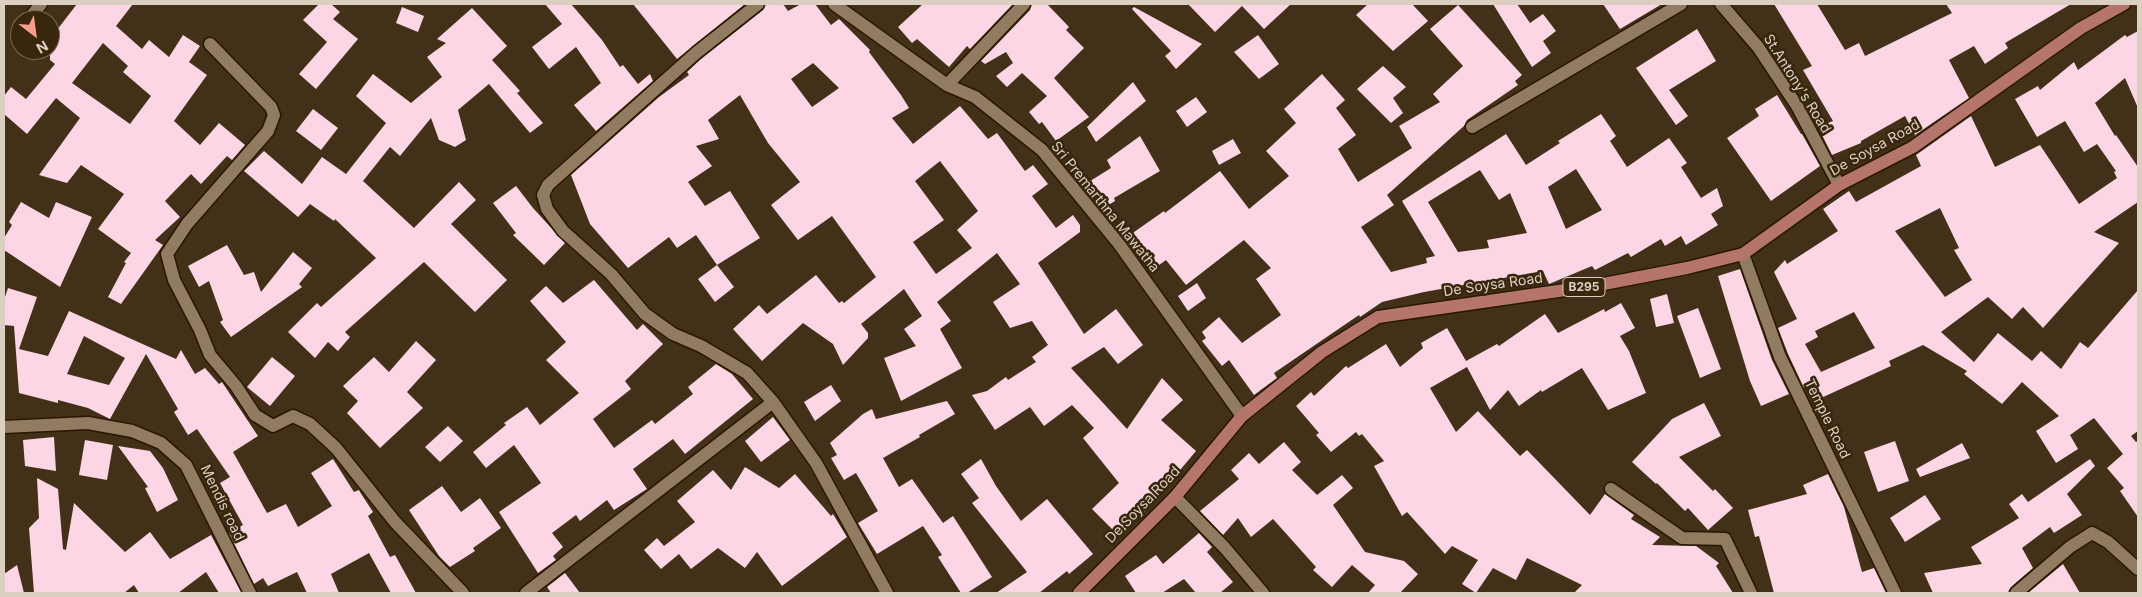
<!DOCTYPE html>
<style>
body{margin:0}
#map{position:relative;width:2142px;height:597px;overflow:hidden;background:#433018;font-family:Inter,sans-serif}
canvas{display:block}
.frame{position:absolute;inset:0;border:5px solid #dbcfc1;pointer-events:none}
.north{position:absolute;left:10px;top:10px;width:50px;height:50px;box-sizing:border-box;background:#38260d;border:1px solid #796a55;border-radius:50%;rotate:150deg;font-size:14px;font-weight:700;line-height:20px;text-align:center;color:#dbcfc1}
.north::after{content:'';display:block;margin:auto;width:18px;height:22px;background:#f59d8d;clip-path:polygon(50% 0,100% 100%,50% 72%,0 100%)}
</style>
<div id="map">
<canvas width="2142" height="597"></canvas>
<div class="frame"></div>
<div class="north">N</div>
</div>
<script>
const c = document.querySelector('canvas').getContext('2d');
c.lineJoin = 'round';
function fill(path, color) { c.fillStyle = color; c.fill(path, 'evenodd'); }
function trace(path, color, width, dash) { c.strokeStyle = color; c.lineWidth = width; c.lineCap = dash ? 'butt' : 'round'; c.setLineDash(dash || []); c.stroke(path); }
function drawText(font, color, halo, rows, align = 'center') {
  c.font = font + ' Inter,sans-serif'; c.lineWidth = 5; c.setLineDash([]); c.textBaseline = 'middle'; c.strokeStyle = halo; c.fillStyle = color; for (const [text, x, y, turn = 0] of rows) {
    c.save(); c.translate(x, y); c.rotate((+turn || 0) * Math.PI / 180); c.textAlign = isNaN(turn) ? turn : align; if (halo) c.strokeText(text, 0, 0); c.fillText(text, 0, 0); c.restore();
  }
}
const building = new Path2D(`
 M77,4H133L116,26L142,49L149,40L169,57L183,35L200,46L189,62L207,75L174,121L200,145L219,123L245,145L232,160L227,156L201,184L191,174L165,201L180,217L155,240L163,245L121,304L108,297L126,263L124,262L131,253L98,229L124,194L81,165L67,183L39,175L80,118L56,98L27,134L4,114V96L11,87L26,99L55,64L50,60V39ZM103,43L128,66L123,72L151,96L130,124L72,83Z
 M319,4H331L340,12L333,19L358,39L316,89L299,74L327,42L303,20Z
 M545,4H571L602,40L620,67L623,65L638,84L650,74L653,81L596,131L574,105L601,83L576,47L549,69L532,47L562,24Z
 M633,4H745L677,59Z
 M766,4H783L788,11L801,4H815L831,25L839,19L870,50L869,52L901,95L909,108L892,118L913,144L960,106L988,139L997,133L1025,171L1033,165L1048,184L1032,196L1056,228L1073,215L1080,225V232L1038,263L1084,334L1116,309L1143,345L1118,364L1104,347L1071,368L1127,429L1162,378L1183,400L1161,420L1196,451L1150,506L1119,536L1092,509L1119,483L1083,438L1094,428L1072,405L1044,426L1030,407L995,430L972,395L987,391L1006,377L1008,380L1036,362L1032,357L1048,345L1032,321L1010,328L993,302L1020,284L997,253L937,302L951,321L940,329L962,368L901,401L884,358L916,346L904,329L922,316L904,289L861,324L868,333V338L843,365L833,344L803,323L762,361L733,329L759,305L767,314L816,275L839,303L842,301L844,303L876,277L832,216L798,240L771,205L800,182L768,143L740,95L708,120L719,139L696,146L712,166L688,182L705,206L730,191L760,238L717,265L734,287L715,302L698,279L717,265L696,235L677,248L669,237L628,268L590,224L571,175L659,97L689,75L687,72L701,59L763,10ZM813,63L839,88L812,107L791,79ZM940,161L978,211L957,230L972,248L936,274L913,242L944,220L915,181Z
 M923,4H1013L970,49L967,46L949,67L917,39L912,43L898,27Z
 M1032,4H1047L1069,27L1066,30L1084,48L1054,78L1089,117L1056,141L1042,122L1039,124L1029,112L1047,96L1022,73L1007,87L996,76L1013,63L1006,52L985,64L981,61L1030,10Z
 M1188,4H1291L1264,29L1242,6L1215,32Z
 M1368,4H1412L1428,21L1393,51L1356,15Z
 M1493,4H1517L1530,23L1543,14L1556,31L1543,41L1551,53L1532,67Z
 M1603,4H1662L1620,29Z
 M1774,4H1817L1845,50L1859,43L1865,56L1952,13L1946,4H2071L2005,43L2008,48L1985,64L1974,46L1949,60L1969,98L1915,135L1905,116L1861,141V143L1832,155L1818,127L1833,121L1803,70L1812,66Z
 M1458,5L1522,75L1515,81L1518,85L1467,120L1464,126L1387,195L1394,205L1361,227L1391,272L1427,263L1426,258L1435,256L1402,201L1506,134L1526,165L1560,143L1558,141L1601,114L1616,136L1610,141L1627,167L1669,138L1687,163L1681,167L1701,198L1717,188L1723,206L1711,214L1718,225L1686,245L1681,236L1665,246L1661,239L1631,257L1628,253L1595,270L1592,266L1549,284L1543,271L1424,292L1382,302L1360,317L1359,315L1274,373L1277,378L1254,395L1229,360L1222,366L1202,341L1206,338L1202,332L1219,317L1242,343L1281,315L1256,279L1271,268L1244,240L1186,285L1166,260L1151,271L1127,237L1164,211L1165,213L1220,171L1249,209L1289,176L1266,151L1296,123L1284,109L1322,74L1345,100L1336,108L1356,135L1338,149L1358,182L1412,148L1399,126L1440,102L1433,94L1463,66L1430,29ZM1576,169L1602,210L1566,229L1548,187ZM1480,170L1499,200L1510,193L1527,233L1487,240L1489,248L1458,252L1428,202Z
 M402,7L424,16L418,32L396,23Z
 M1134,7L1202,44L1176,69L1165,56L1171,51L1132,9Z
 M472,8L507,46L492,60L520,91L517,93L543,123L530,133L489,84L458,110L466,140L455,147L439,140L431,118L400,156L390,147L363,181L414,228L459,182L476,200L451,224L507,280L475,312L424,262L345,332L350,337L338,351L328,342L315,358L288,332L317,303L321,307L376,258L335,219L334,221L310,204L298,217L244,171L264,151L302,184L322,157L346,174L386,123L356,96L373,74L411,103L442,77L427,57L446,43L437,39Z
 M1697,29L1716,61L1669,90L1688,116L1676,125L1636,68Z
 M2138,31V108L2125,78L2095,103L2115,136L2116,135L2138,167V202L2094,232L2119,243L2043,328L2023,307L2012,319L1988,297L1941,332L1974,362L1998,333L2032,361L2041,351L2061,369L2080,342L2088,348L2138,290V431L2131,436L2136,442L2138,441V517L2120,491L2124,488L2107,468L2123,454L2094,418L2070,435L2078,449L2056,463L2036,431L2059,416L2022,382L2002,404L1964,374L1967,371L1923,345L1889,361L1891,366L1821,398L1814,384L1804,388L1788,354L1778,328L1797,319L1774,272L1785,260L1787,264L1838,231L1823,209L1849,191L1856,202L1921,166L1916,155L1971,116L1995,167L2040,145L2079,204L2117,178L2114,172L2116,171L2097,144L2084,152L2065,121L2037,137L2015,99L2038,86L2040,90L2074,62L2078,70L2125,35L2127,37ZM1940,208L1959,248L1954,250L1972,280L1945,297L1895,231ZM1854,312L1875,348L1821,372L1805,344L1818,337L1815,331Z
 M1258,35L1279,64L1259,79L1234,52Z
 M1383,66L1406,87L1393,98L1403,113L1391,123L1357,89Z
 M1133,82L1146,101L1096,142L1087,127Z
 M1777,95L1801,134H1802L1820,166L1771,201L1727,138L1759,116L1755,109Z
 M1196,97L1207,112L1187,127L1176,111Z
 M313,109L338,128L321,150L296,131Z
 M1140,136L1160,171L1114,198L1115,201L1102,209L1087,183L1111,168L1107,160Z
 M1233,139L1241,153L1219,165L1212,151Z
 M516,186L533,208L565,243L544,265L513,235L516,233L493,203Z
 M21,202L49,218L56,202L92,217L60,287L4,250V238L12,225L9,222Z
 M227,245L244,275L254,272L261,292L293,252L312,268L299,284L302,287L231,337L220,322L223,320L209,281L199,287L188,266Z
 M1740,269L1772,360L1789,394L1761,406L1750,381L1718,276Z
 M594,280L637,330L643,324L663,344L625,381L631,389L593,419L614,448L652,420L655,424L693,394L688,387L716,364L732,374L753,399L685,454L673,439L633,469L647,489L614,510L607,500L580,521L576,515L552,533L563,547L553,556L556,560L538,573L499,512L541,483L514,445L486,468L473,452L506,425L504,423L527,407L540,425L579,393L546,360L566,342L530,301L546,286L563,303Z
 M1197,283L1206,298L1188,311L1178,296Z
 M8,288L37,297L19,349L48,356L69,311L176,359L181,350L195,374L205,368L219,384L222,382L258,436L233,452L267,513L286,504L298,527L332,506L311,473L333,459L354,492L359,490L360,492L373,512L368,516L390,557L395,555L416,593H391L369,553L331,574L339,593H307L297,572L268,586L263,578L254,584L229,533L243,525L220,483L230,477L197,429L188,435L174,412L178,409L146,354L110,419L88,408L58,400V403L19,393L14,326L4,325V300ZM84,336L125,358L109,385L67,374Z
 M1667,294L1674,323L1656,327L1650,299Z
 M1621,303L1635,328L1620,336L1629,351L1646,393L1608,410L1582,368L1542,392L1541,390L1519,406L1508,390L1490,410L1467,367L1430,388L1456,432L1478,411L1520,456L1527,450L1590,515L1605,494L1634,515L1631,519L1660,537L1652,545L1696,546L1719,563L1716,566L1733,593H1574L1582,585L1527,558L1516,580L1493,568L1476,593L1462,584L1478,560L1452,546L1445,554L1407,512L1402,516L1374,466L1384,461L1362,434L1359,436L1356,432L1331,452L1316,435L1319,433L1296,406L1311,392L1314,396L1346,366L1348,368L1386,344L1400,367L1423,348L1421,343L1447,328L1466,361L1497,344L1499,346L1545,314L1558,333L1604,309L1605,312Z
 M1698,308L1721,369L1700,378L1677,316Z
 M416,341L436,360L407,392L423,408L380,448L347,413L358,401L343,386L374,357L389,372Z
 M272,357L295,376L270,406L247,387Z
 M831,385L841,401L815,421L804,402Z
 M947,401L955,414L919,435L920,437L883,458L899,487L912,479L943,523L953,516L992,577L967,593H961L938,557L942,555L923,526L877,554L858,523L878,511L856,473L844,480L831,458L837,455L830,443L863,414L872,409L876,419Z
 M1704,403L1721,436L1679,457L1713,491L1715,489L1733,508L1708,530L1688,508L1685,511L1657,483L1656,484L1632,462L1672,419Z
 M773,417L790,440L761,462L745,441Z
 M448,426L463,441L440,462L425,447Z
 M54,437L56,471L25,466L23,440Z
 M85,440L113,445L107,480L79,475Z
 M1895,441L1909,481L1878,492L1864,452Z
 M1284,442L1301,462L1292,470L1317,495L1342,475L1353,488L1333,505L1365,552L1404,561L1418,574L1400,593H1368L1375,585L1352,565L1332,587L1313,570L1316,567L1273,519L1251,537L1238,518L1223,535L1200,511L1239,479L1231,470L1249,453L1259,464Z
 M1962,443L1970,458L1920,477L1916,469Z
 M118,446L150,451L163,468L178,500L157,512L145,488L148,487Z
 M981,459L996,486L1021,521L1047,499L1093,554L1069,574L1067,571L1039,593H996L1027,572L972,503L979,498L961,474Z
 M2090,459L2095,466L2067,494L2082,515L2054,533L2050,527L2022,548L2033,568L2011,587L2008,593H1933L1924,573L1982,564L1971,547L2019,518L2009,504L2022,494L2028,502Z
 M745,467L779,488L795,474L831,516L833,514L847,537L782,586L757,552L745,568L718,548L691,569L679,554L661,569L644,550L657,538L664,546L695,522L677,501L713,470L731,490Z
 M1828,474L1844,507L1862,572L1874,568L1886,593H1774L1759,536L1755,537L1748,510L1807,494L1803,485Z
 M37,478L58,489L63,549L66,550L74,503L125,552L150,532L170,559L211,535L241,592L219,593L206,572L178,593H139L134,585L124,593H34L29,528L39,518Z
 M442,486L461,512L480,498L501,528L473,548L475,551L450,567L439,556L409,510Z
 M1925,495L1941,519L1905,542L1890,518Z
 M1199,533L1212,547L1207,552L1233,582L1220,593H1196L1184,579L1162,593H1136L1125,576L1156,555L1163,564Z
 M2063,564L2080,593H2028Z
 M17,565L24,593H4V574Z
 M565,573L580,593H551L547,587Z`);
const minor = new Path2D(`
 M758,4L696,53L548,185L543,195L547,209L563,231L611,274L645,314L673,334L701,346L747,373L773,402L816,463L887,593
 M834,4L947,85L975,97L1042,150L1119,244L1242,416
 M1721,4L1758,47L1797,106L1839,185
 M28,20L41,4
 M210,44L271,107L274,115L268,131L187,224L167,254L174,280L200,330L210,355L236,386L255,415L273,426L293,416L310,424L336,448L395,522L463,593
 M947,85L1024,4
 M1472,127L1681,4
 M1743,254L1780,357L1895,593
 M4,427L88,423L132,431L161,443L186,465L250,593
 M1611,489L1682,538L1725,539L1751,593
 M1175,497L1225,548L1263,593
 M526,593L773,402
 M2016,593L2070,547L2092,533L2108,542L2138,569`);
const primary = new Path2D(`
 M1079,593L1175,497L1242,416L1322,352L1378,317L1593,286L1687,268L1743,254L1839,185L1913,147L2081,28L2124,4`);
const shields = [
 [1584,287,42]
];
const shieldNames = [
 ["B295",1584,287]
];
const streetNames = [
 ["St.Antony's Road",1797,84,58],
 ["De Soysa Road",1875,148,-29],
 ["Sri Premarthna Mawatha",1105,207,51],
 ["De Soysa Road",1493,285,-8],
 ["Temple Road",1827,419,64],
 ["Mendis road",222,503,64],
 ["De Soysa Road",1143,505,-46]
];
fill(building, '#fcd6e4');
trace(minor, '#291701', 15);
trace(primary, '#291701', 15);
trace(minor, '#917b61', 12);
trace(primary, '#b5746c', 12);
for (const [x, y, w] of shields) { const box = new Path2D(); box.roundRect(x - w / 2, y - 9.5, w, 19, 4); c.fillStyle = '#38260d'; c.fill(box); trace(box, '#dbcfc1', 1); }
drawText('bold 12px', '#dbcfc1', null, shieldNames);
drawText('14px', '#dbcfc1', '#38260d', streetNames);
</script>
